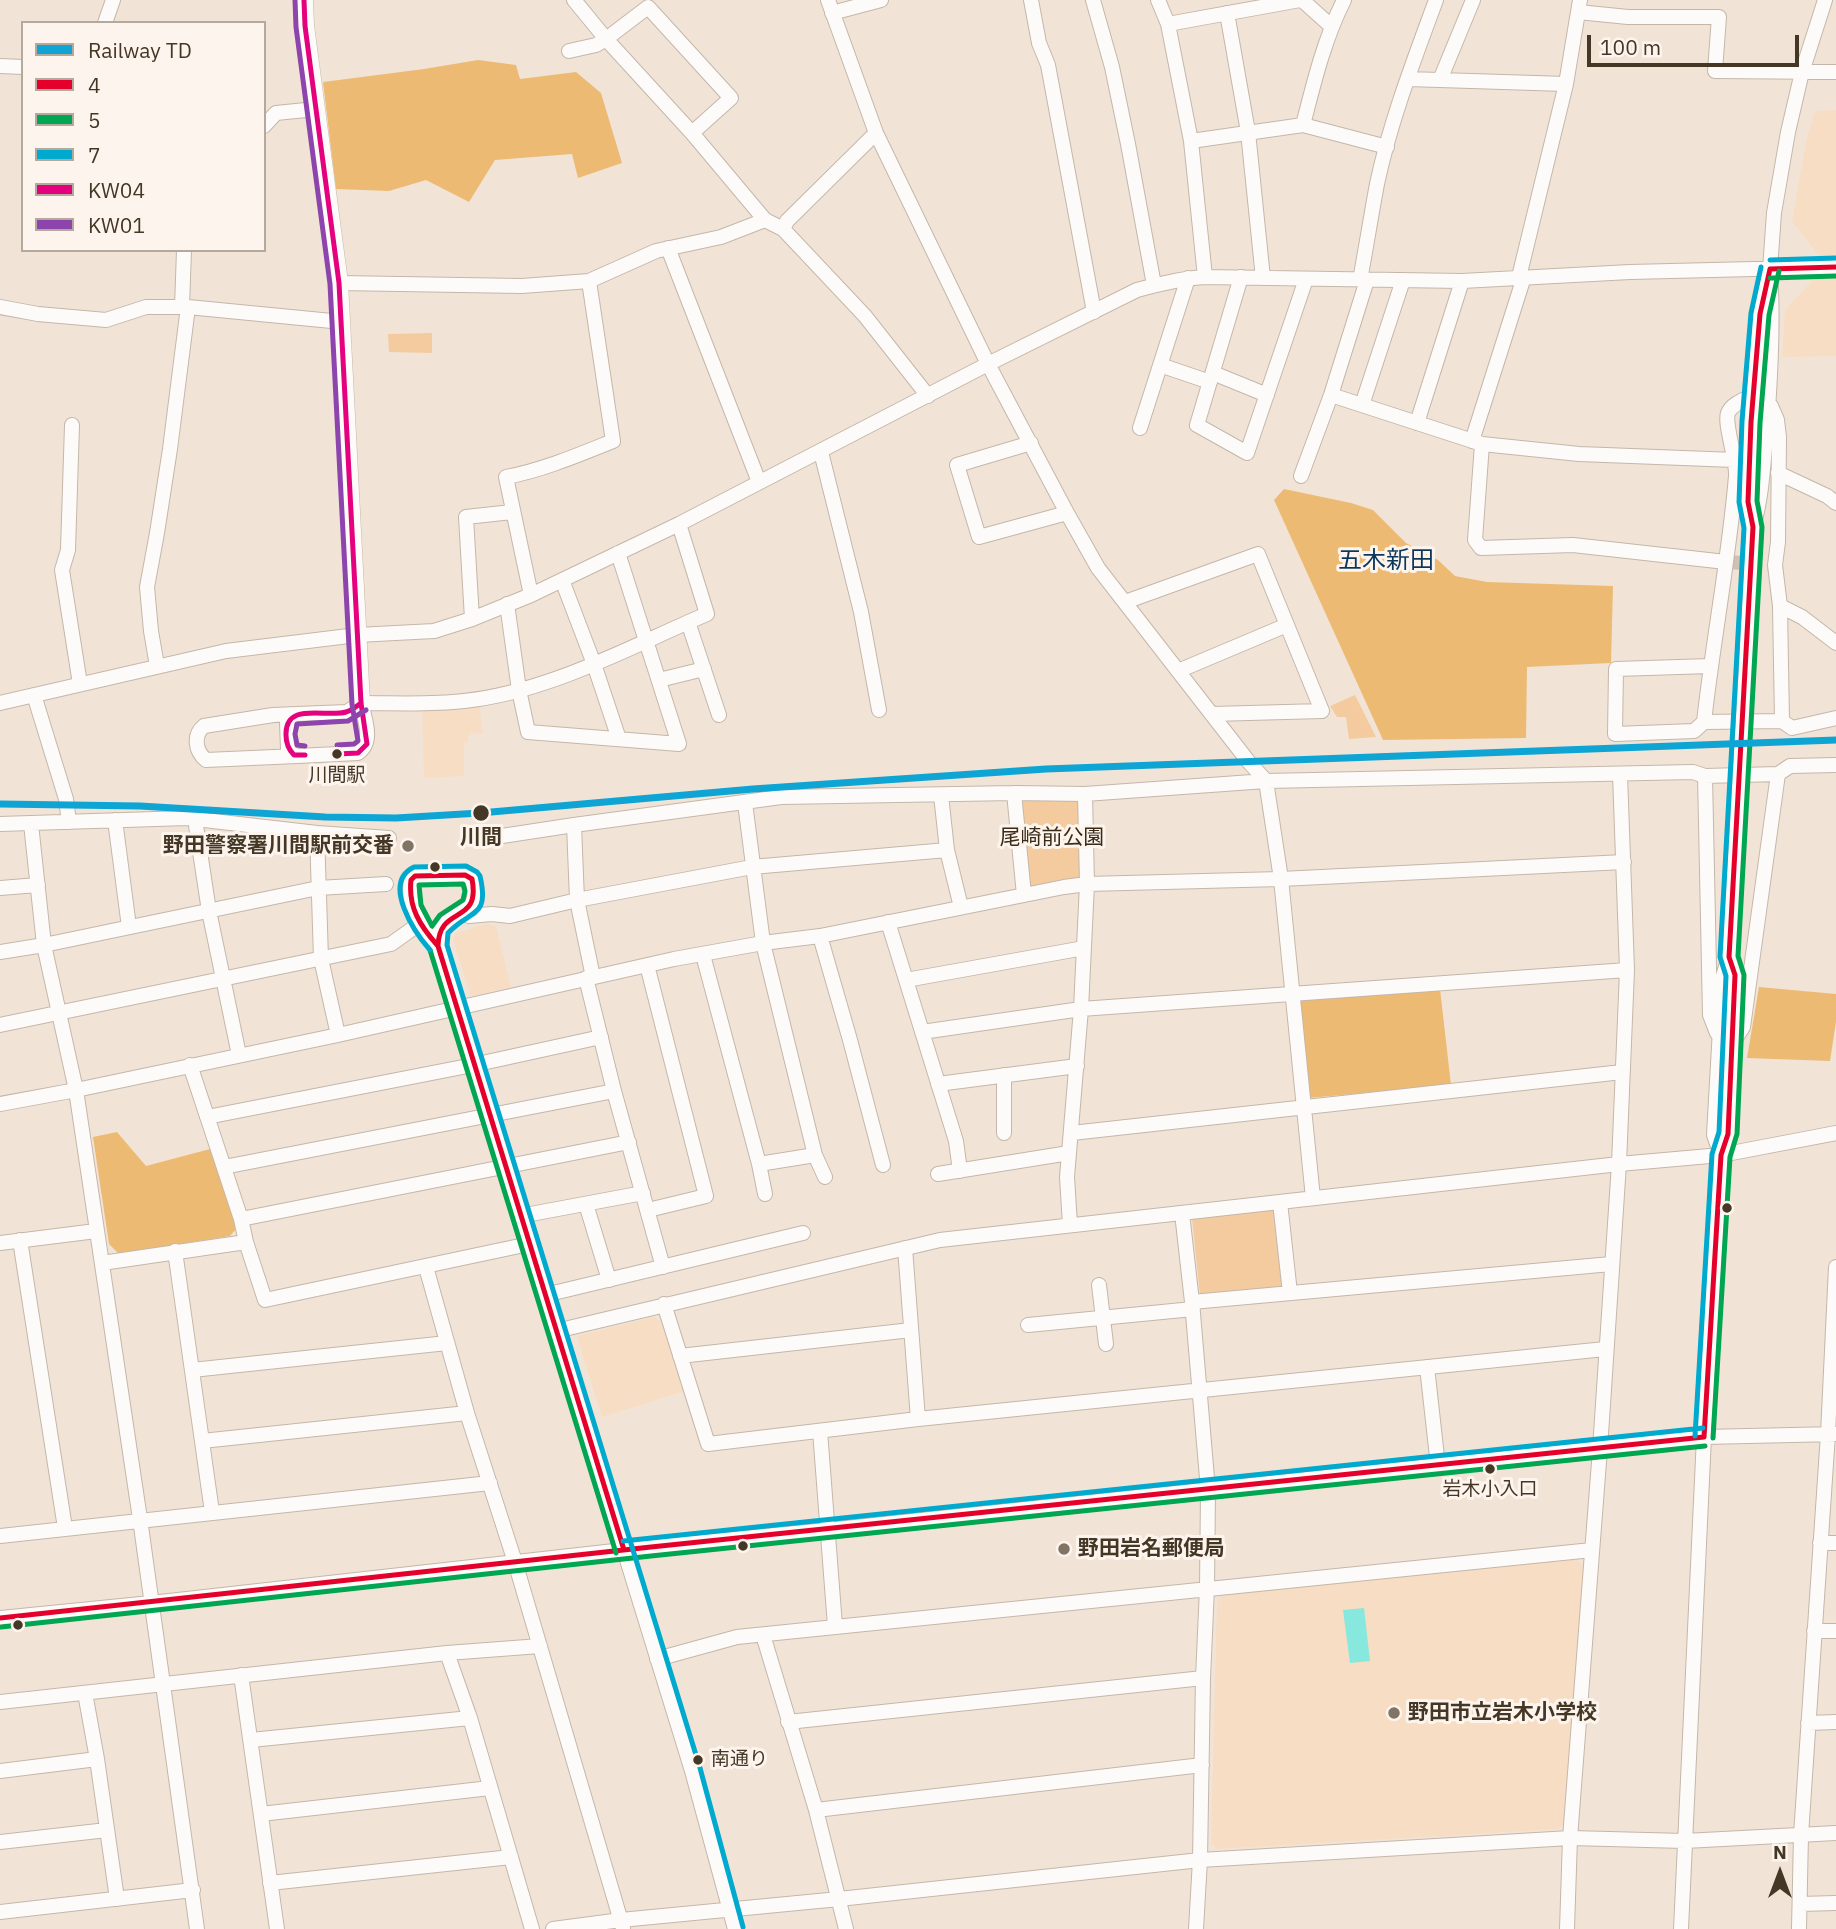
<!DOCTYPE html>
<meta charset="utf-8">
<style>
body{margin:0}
#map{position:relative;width:1836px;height:1929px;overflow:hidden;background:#f1e4d7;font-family:"IBM Plex Sans",sans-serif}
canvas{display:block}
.legend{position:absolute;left:21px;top:21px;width:245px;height:231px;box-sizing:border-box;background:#fdf5ed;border:2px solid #b3a99d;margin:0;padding:9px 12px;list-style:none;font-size:21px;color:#453726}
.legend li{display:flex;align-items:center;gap:14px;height:35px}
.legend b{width:35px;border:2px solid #b3a99d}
.north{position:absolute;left:1745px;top:1838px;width:70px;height:70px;-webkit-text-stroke:5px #fdf5ed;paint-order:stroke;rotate:0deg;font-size:19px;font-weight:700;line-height:28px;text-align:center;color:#453726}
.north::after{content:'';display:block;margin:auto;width:24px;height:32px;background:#453726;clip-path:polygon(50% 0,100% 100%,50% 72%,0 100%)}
.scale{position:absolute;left:1587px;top:35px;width:212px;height:32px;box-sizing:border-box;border:4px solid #453726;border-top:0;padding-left:9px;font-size:21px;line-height:24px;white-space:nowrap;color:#453726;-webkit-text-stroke:5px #fdf5ed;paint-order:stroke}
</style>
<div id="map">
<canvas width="1836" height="1929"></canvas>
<ul class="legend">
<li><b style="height:9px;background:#0ea4d4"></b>Railway TD</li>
<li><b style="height:9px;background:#e4002b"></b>4</li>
<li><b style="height:9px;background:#00a651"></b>5</li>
<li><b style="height:9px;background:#00a9ce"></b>7</li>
<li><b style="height:9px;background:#e5007d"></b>KW04</li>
<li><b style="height:9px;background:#8e44ad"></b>KW01</li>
</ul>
<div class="north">N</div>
<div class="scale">100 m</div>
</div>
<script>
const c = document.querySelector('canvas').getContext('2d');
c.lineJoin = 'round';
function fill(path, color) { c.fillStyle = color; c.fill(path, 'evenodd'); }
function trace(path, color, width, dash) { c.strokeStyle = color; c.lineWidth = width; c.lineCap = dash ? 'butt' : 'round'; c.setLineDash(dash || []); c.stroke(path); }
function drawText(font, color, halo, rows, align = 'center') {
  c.font = font + ' "IBM Plex Sans","Noto Sans JP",sans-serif'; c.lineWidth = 6; c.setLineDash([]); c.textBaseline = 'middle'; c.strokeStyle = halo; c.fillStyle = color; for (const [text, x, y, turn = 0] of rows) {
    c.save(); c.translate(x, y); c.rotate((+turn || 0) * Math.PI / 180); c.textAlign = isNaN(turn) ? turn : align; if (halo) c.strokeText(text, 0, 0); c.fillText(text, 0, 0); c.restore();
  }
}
const built = new Path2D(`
 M1836,110V255L1819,256L1792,221L1806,142L1815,111Z
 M1815,278H1836V356L1782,357L1785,310Z
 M479,703L483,734L469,733L468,743H464V776L424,778L422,707Z
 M486,924L496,926L511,987L471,996L453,940L456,933Z
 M654,1317L663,1323L685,1391L602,1417L577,1336Z
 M1576,1559L1584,1566L1565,1822L1559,1829L1217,1849L1211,1844L1217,1603L1223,1594Z`);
const green = new Path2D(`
 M432,333V353L389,352L388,334Z
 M1355,695L1376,737L1349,739L1346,717H1337L1330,706Z
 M1019,797L1079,798L1082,878L1027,888Z
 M1276,1209L1284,1287L1200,1296L1192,1218Z`);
const forest = new Path2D(`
 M478,60L516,65L520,79L576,72L601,93L622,163L578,178L572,154L495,160L469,202L426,180L389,191L336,189L323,82L424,69Z
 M1284,489L1351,503L1373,510L1406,543L1438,560L1455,576L1487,582L1613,586L1611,663L1527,667L1526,738L1383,740L1274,500Z
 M1759,987L1836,994V1022L1830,1061L1747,1058Z
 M1440,989L1451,1085L1308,1098L1300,1000Z
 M117,1132L146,1166L210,1149L237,1228L230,1236L119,1254L109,1244L93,1137Z`);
const water = new Path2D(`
 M1364,1608L1370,1661L1350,1663L1343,1610Z`);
const minorTunnel = new Path2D(`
 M1726,562L1775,565`);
const minor = new Path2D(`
 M574,0L606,39L692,133L765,220L783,229L865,316L928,396
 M828,0L876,133L988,364L1067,513L1098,568L1248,761L1266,781L1281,879L1313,1198
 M1031,0L1039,43L1048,65L1094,312
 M1093,0L1112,67L1128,144L1154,285
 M1158,0L1168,24L1191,141L1205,277
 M1302,0L1331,26
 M1578,12L1628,17H1719L1715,71L1836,72
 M832,13L881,0
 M1227,13L1248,132L1263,278
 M105,23L113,0
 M1168,24L1300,0
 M569,51L596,45L606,39L648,7L731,98L692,133
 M0,66L23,67
 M1408,79L1566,84
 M1440,80L1473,0
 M1303,125C1314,82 1324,40 1344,0
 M264,126L276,113L316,109
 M1191,141L1303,125L1387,147
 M783,229L787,221L876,133
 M668,248L759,482
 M1241,277L1197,425L1247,453L1306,279
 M1519,277L1566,84L1580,0
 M1360,280C1366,248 1371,216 1377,184C1390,122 1414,60 1436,0
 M339,283L522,286L589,281L656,251L721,237L765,220
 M0,307L38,314L106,320L146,307H188L342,322
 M182,307L184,250
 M1160,365L1210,382
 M1213,373L1267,395
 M1331,395L1482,444L1579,454L1735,460
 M1362,405L1403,280
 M1771,406L1777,420L1779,437L1778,542L1775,565L1780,606L1782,721
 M1417,423L1462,281
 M72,425L68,550L62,570L80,684
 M1140,428L1188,278
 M1472,441L1524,277
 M1031,443L957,465L979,537L1067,513
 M1482,444L1475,540L1481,548L1573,545L1726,562
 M821,452L861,612L879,710
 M1778,473L1827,496L1836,503
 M1301,476L1331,395L1367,280
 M1753,527L1748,502L1751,422L1760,314L1770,269L1774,213L1788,132L1802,72L1825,0
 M562,580L594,664L619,739
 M531,595L506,477C543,470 578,455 613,441L589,281
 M1125,602L1258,554L1322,711L1212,714
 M507,604L519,690L528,732L679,744L618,553
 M1780,606L1802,617L1836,643
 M472,619L466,517L512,512
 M688,622L719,715
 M157,666L151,631L147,587L157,533L170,449L188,307
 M1710,666L1616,669L1615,734L1694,731L1704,722L1782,721L1792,728L1836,718
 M1178,671L1287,625
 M659,680L704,669
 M1745,683L1753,527C1762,497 1763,467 1766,435C1770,386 1773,337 1771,288
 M34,695L66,799L69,822
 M0,703L226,651L357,635L434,631L472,619L531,595L679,524L988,364L1137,290C1159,284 1182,278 1205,277L1462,281L1630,272L1836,267
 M361,703C365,720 374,742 358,753L297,756L291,753L288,749L287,723L290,718L297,714L347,712L361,703C395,703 430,705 464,701C549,692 629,647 707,614L679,524
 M1704,722C1713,640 1729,559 1736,476C1737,460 1724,424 1728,413C1732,403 1746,399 1754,395
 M297,756L206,760C195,751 193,735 204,726L273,715L297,714
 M1705,776L1710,1015L1717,1033
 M1014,793L1024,895
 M941,795L947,850L961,907
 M745,803L763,943L815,1155L825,1177
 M195,819L209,911L239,1055
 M115,820L129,927
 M0,824L187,818L317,833L389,838
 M31,824L44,945L76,1090L140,1519L197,1929
 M317,833L321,959L338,1035
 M502,836L574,825
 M0,888L38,885
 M464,912L469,916L492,914L510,916L577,900L752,867L947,850
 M888,922L956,1141L960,1171
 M820,936L850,1040L883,1165
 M438,946C420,927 406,907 411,880L415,876L465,875L472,879C483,916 453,909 441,928C438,934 438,940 438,946L692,1771L735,1929
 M0,952L44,945L318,888L386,884
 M703,955L759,1164L765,1194
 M647,965L706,1196L648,1210
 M593,977L577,900L574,825L781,797L1014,793L1085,794L1266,781L1693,772L1705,776L1778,774L1790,766L1836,765
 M586,978L614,1091L663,1267
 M906,980L1084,948
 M0,1025L391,944L419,924
 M922,1032L1081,1009L1627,970
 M1734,1041L1743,1027L1778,774
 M190,1065L241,1219L246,1242L265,1300L529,1244
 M938,1084L1077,1066
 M0,1104L76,1090L338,1035L674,959L763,943L820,936L1064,887L1087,884L1281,879L1624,862
 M207,1117L473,1065L601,1037
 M1004,1133V1075
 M1072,1133L1622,1072
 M1721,1155L1714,1135L1723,976L1729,957L1737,821
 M759,1164L815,1155
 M224,1167L614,1091
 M938,1174L1069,1153
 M1280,1202L1290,1293
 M586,1204L609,1280
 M1182,1213L1192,1302L1208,1490L1207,1588L1203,1678L1200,1860L1196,1929
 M520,1216L643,1193
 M241,1219L629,1142
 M1070,1225L1067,1177L1081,1009L1087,884L1085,794
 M20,1240L65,1528
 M0,1243L96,1231
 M905,1248L918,1419
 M175,1251L212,1512
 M102,1263L246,1242
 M426,1267L467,1413L515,1562L623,1928
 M1099,1285L1106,1344
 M545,1295L803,1233
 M1192,1302L1611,1264
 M664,1304L708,1444L918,1419L1605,1349
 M1028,1325L1193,1309
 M556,1331L940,1240L1619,1164L1721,1155L1836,1133
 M680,1356L911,1330
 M1427,1367L1438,1466
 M192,1370L447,1343
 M820,1431L835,1626
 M202,1441L467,1413
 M0,1536L490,1483
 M1820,1543H1836
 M0,1618L151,1603L650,1547L827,1530L1704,1437L1836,1434
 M1814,1631H1836
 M763,1635L816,1810L846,1929
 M447,1653L470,1718L532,1929
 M657,1659L737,1637L1592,1550
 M241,1675L277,1929
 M85,1693L97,1759L117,1899
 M0,1702L447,1653L540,1646
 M788,1722L1203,1678
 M1808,1723L1836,1722
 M251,1740L470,1718
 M0,1771L97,1759
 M816,1810L1202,1765
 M261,1814L490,1788
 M0,1842L107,1830
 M270,1883L511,1857
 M1800,1904L1836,1903
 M0,1912L193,1890
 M553,1929L621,1920L839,1899L1200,1860L1570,1838L1685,1841L1836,1833
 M1567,1929L1570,1838L1600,1449L1619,1164L1627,970L1620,774
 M1681,1929L1704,1437L1721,1155L1728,1134L1735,975L1729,957
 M1799,1929L1801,1835L1828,1434L1836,1267`);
const major = new Path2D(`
 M304,0L305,26L339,283L361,703`);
const minorBridge = new Path2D(`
 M1737,821L1745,683`);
const bus1 = new Path2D(`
 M1770,269L1836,267
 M465,875L472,879C481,926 439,904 438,946C420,926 408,907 411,880L415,876Z
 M438,946L624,1550
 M1704,1437L1721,1155L1728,1134L1735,975L1729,957L1753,527L1748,502L1751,422L1760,314L1770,269
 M0,1618C217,1596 434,1569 651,1547C1002,1511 1353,1474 1704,1437`);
const bus2 = new Path2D(`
 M1770,278L1836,276
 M463,884L465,891L463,900L440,915L432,926L421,905L419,885Z
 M430,950L616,1553
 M1713,1438L1730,1157L1737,1134L1744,975L1738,956L1762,527L1757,501L1760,423L1769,315L1779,271
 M1,1627C218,1605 434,1578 651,1556C1003,1519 1354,1483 1705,1446`);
const bus3 = new Path2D(`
 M1770,260L1836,258
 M430,950C415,933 381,883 414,867L466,866L477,872L480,876C490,919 470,909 448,933L447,945L700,1768L743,1927
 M1695,1436L1712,1154L1719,1132L1726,976L1720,957L1744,528L1739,502L1742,421L1751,313L1761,267
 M623,1541L1703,1428`);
const bus4 = new Path2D(`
 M304,0L305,26L339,283L361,703L367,744L358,753L337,754
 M305,755H294C288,749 286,743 286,735C285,701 326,718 346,712C351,711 357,706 361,703`);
const bus5 = new Path2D(`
 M295,0L296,27L330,284L352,704L358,741L354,744L337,745
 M305,746L297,745L295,734L297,724L348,721L366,710`);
const rail1 = new Path2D(`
 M0,804L140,806L325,817L396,818L480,813L753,789L1046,769L1836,740`);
const markers = [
 [337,754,6,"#453726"],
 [481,813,9,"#453726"],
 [408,846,7,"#817464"],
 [435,867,6,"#453726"],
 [1727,1208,6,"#453726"],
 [1490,1469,6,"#453726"],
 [743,1546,6,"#453726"],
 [1064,1549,7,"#817464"],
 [18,1625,6,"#453726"],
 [1394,1713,7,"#817464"],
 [698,1760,6,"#453726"]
];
const busNames = [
 ["川間駅",337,776],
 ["岩木小入口",1490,1490],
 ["南通り",711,1760,"left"]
];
const stopNames = [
 ["川間",481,838]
];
const parkNames = [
 ["尾崎前公園",1052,838]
];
const poiNames = [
 ["野田警察署川間駅前交番",394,846,"right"],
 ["野田岩名郵便局",1078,1549],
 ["野田市立岩木小学校",1408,1713]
];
const quarterNames = [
 ["五木新田",1386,561]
];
fill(built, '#f6ddc3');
fill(green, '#f3cb9e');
fill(forest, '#edba73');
fill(water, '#87e8dd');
trace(minorTunnel, '#cfc1b4', 14, [14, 7]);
trace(minor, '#c4b7aa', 16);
trace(major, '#c4b7aa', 19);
trace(minor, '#fdfbf9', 14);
trace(major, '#fdfbf9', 18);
trace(minorBridge, '#c4b7aa', 16, []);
trace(minorBridge, '#fdfbf9', 14);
trace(bus1, '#e4002b', 5);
trace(bus2, '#00a651', 5);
trace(bus3, '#00a9ce', 5);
trace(bus4, '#e5007d', 5);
trace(bus5, '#8e44ad', 5);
trace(rail1, '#0ea4d4', 7);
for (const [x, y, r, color] of markers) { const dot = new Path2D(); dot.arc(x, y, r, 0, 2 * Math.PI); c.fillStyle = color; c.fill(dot); trace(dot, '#fdf5ed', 2.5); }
drawText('19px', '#453726', '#fdf5ed', busNames);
drawText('bold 21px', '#453726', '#fdf5ed', stopNames);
drawText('21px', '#3a2b19', '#fdf5ed', parkNames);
drawText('bold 21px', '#453726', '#fdf5ed', poiNames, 'left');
drawText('24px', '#0c375c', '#fdf5ed', quarterNames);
</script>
